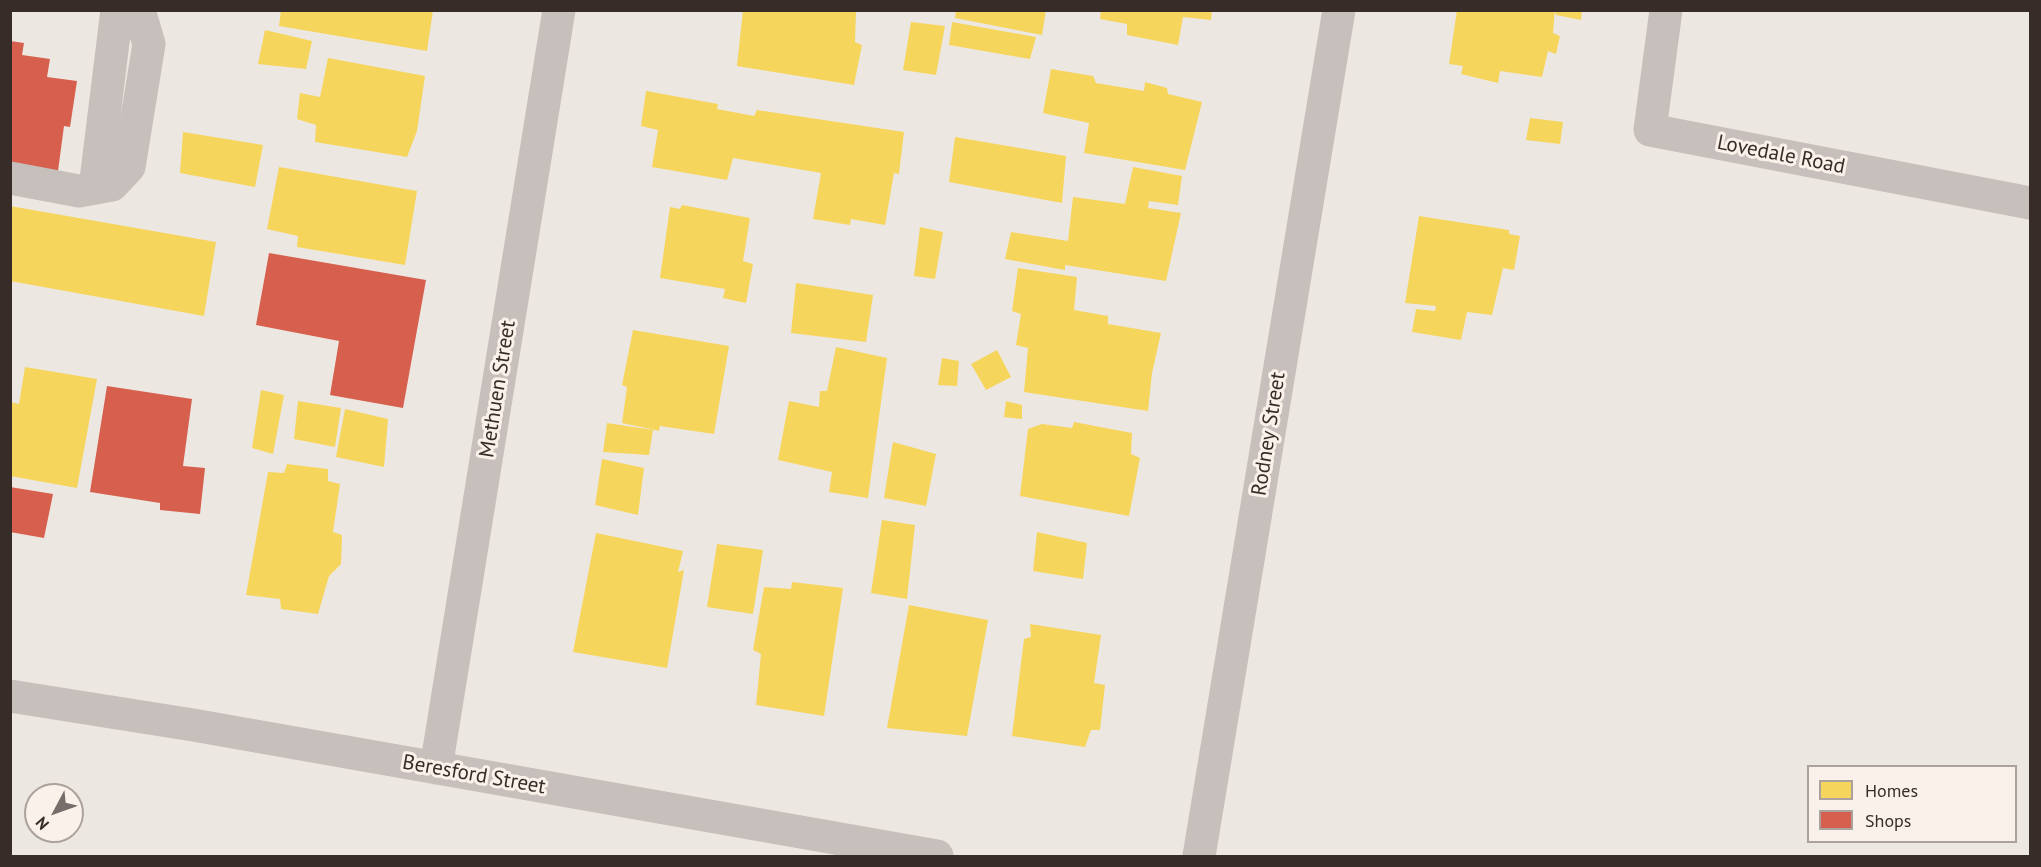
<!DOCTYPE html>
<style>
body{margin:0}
#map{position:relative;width:2041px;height:867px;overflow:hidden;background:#ede7e2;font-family:"PT Sans",sans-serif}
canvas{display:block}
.frame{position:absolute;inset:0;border:12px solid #382c29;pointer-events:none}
.legend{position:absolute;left:1807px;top:765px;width:210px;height:78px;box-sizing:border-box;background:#faf1ea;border:2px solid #aca29d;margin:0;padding:8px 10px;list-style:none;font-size:18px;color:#382c29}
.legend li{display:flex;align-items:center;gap:12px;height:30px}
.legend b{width:30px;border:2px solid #aca29d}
.north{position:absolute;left:24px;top:783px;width:60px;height:60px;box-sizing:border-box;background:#faf1ea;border:2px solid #aca29d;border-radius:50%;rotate:229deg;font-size:16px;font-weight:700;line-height:24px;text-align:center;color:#382c29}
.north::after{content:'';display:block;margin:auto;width:21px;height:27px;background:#776d6a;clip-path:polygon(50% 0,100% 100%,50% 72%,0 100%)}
</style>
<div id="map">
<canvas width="2041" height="867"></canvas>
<div class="frame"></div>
<ul class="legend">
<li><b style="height:16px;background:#f6d55c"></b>Homes</li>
<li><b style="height:16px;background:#d6604d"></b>Shops</li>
</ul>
<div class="north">N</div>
</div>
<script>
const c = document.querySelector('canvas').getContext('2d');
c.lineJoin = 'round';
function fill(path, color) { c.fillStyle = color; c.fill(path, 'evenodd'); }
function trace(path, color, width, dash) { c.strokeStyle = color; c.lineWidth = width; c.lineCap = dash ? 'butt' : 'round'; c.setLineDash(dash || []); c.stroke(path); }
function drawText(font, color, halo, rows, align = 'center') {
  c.font = font + ' "PT Sans",sans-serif'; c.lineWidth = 6; c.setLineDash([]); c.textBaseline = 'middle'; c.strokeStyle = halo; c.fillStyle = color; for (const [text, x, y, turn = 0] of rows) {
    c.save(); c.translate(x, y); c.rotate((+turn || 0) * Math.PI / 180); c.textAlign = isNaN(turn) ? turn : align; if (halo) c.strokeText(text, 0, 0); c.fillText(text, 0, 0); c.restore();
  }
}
const homes = new Path2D(`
 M281,10L313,11L433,10L427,51L279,26Z
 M743,10L856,12L855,42L862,45L854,85L737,66Z
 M956,10H1046L1042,35L955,18Z
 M1101,10H1212L1211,20L1183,17L1178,45L1127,35V24L1100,19Z
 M1457,10H1555L1553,33L1560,36L1556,54L1548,51L1542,77L1500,71L1498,83L1461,74L1463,66L1449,64Z
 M1555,10H1582L1581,20L1556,15Z
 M911,22L945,26L936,75L903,70Z
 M952,22L1036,37L1030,59L949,45Z
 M265,30L312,41L306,69L258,64Z
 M328,58L425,76L417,131L407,157L315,142L316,125L297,119L300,93L320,97Z
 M1051,69L1093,76L1096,83L1144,91L1145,82L1167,88L1168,94L1202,102L1185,170L1084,153L1089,123L1043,113Z
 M646,91L718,104L717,109L754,116L757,110L904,132L899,174L894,173L885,225L851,219L850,225L813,219L821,173L733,158L727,180L652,167L658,130L641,126Z
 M1530,118L1563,122L1560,144L1526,140Z
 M183,132L263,145L255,187L180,173Z
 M955,137L1066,156L1062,203L949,182Z
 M279,167L417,191L405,265L297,247L298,236L267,229Z
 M1133,167L1182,176L1178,205L1149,201L1148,208L1181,213L1166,281L1065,265V270L1005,259L1011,232L1068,241L1073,197L1125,204Z
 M682,205L750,218L743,261L753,264L746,303L723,298L725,289L660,278L670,207L680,209Z
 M10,206L216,242L204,316L10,281Z
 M1419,216L1509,230V234L1520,236L1514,270L1503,268L1492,315L1467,312L1461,340L1412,332L1416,309L1435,311L1436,306L1405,303Z
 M920,227L943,232L935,279L914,276Z
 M1018,268L1077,277L1074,310L1108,316V324L1161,333L1152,373L1148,411L1024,392L1028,348L1016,345L1021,314L1012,311Z
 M796,283L873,295L866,342L791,333Z
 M633,330L729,346L714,434L660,426L659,431L622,423L627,387L622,385Z
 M836,347L887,358L868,498L829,492L832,472L778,460L789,401L819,407L820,391H827Z
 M997,350L1011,377L986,390L971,364Z
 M942,358L959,361L957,386L938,385Z
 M25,367L97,379L77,488L10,476V402L19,404Z
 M261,390L284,395L273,454L252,448Z
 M298,401L341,408L335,447L294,439Z
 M1006,401L1022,405V419L1004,417Z
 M345,409L388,419L384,467L336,457Z
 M1074,422L1132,433L1131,454L1140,458L1129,516L1020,496L1028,429L1042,424L1072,428Z
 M607,423L653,430L649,455L603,452Z
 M893,442L936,454L926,506L884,498Z
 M602,459L644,468L638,515L595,505Z
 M287,464L328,469V481L340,484L333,532L342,535L341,564L329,576L318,614L281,609L280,599L246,595L268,472L284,473Z
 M882,520L915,525L907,599L871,593Z
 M1037,532L1087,543L1083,579L1033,571Z
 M596,533L683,551L678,572L684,570L667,668L573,652Z
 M717,544L763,550L753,614L707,607Z
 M792,582L843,588L824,716L756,705L761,654L753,650L764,587L791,589Z
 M909,605L988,620L967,736L887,728Z
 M1030,624L1101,635L1094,683L1105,685L1100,730H1091L1085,747L1012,736L1024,639L1031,637Z`);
const shops = new Path2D(`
 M10,41L24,43L22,55L50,59L47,77L77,81L70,127L64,126L58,171L10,164Z
 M269,253L426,280L403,408L330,395L339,341L256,325Z
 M107,386L192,399L183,466L205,468L200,514L160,510V503L90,492Z
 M10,487L53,494L44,538L10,532Z`);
const minor = new Path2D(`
 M1666,10L1650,130L2030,203
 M10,178L79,191L112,185L129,167L149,44L139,10
 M95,188L117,10
 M10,696L193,725L937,856
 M436,768L559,10
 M1199,856L1339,10`);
const streetNames = [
 ["Lovedale Road",1781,155,11],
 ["Methuen Street",498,389,-81],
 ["Rodney Street",1269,434,-81],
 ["Beresford Street",474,775,10]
];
fill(homes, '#f6d55c');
fill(shops, '#d6604d');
trace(minor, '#c7bfbb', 33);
drawText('21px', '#382c29', '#faf1ea', streetNames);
</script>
